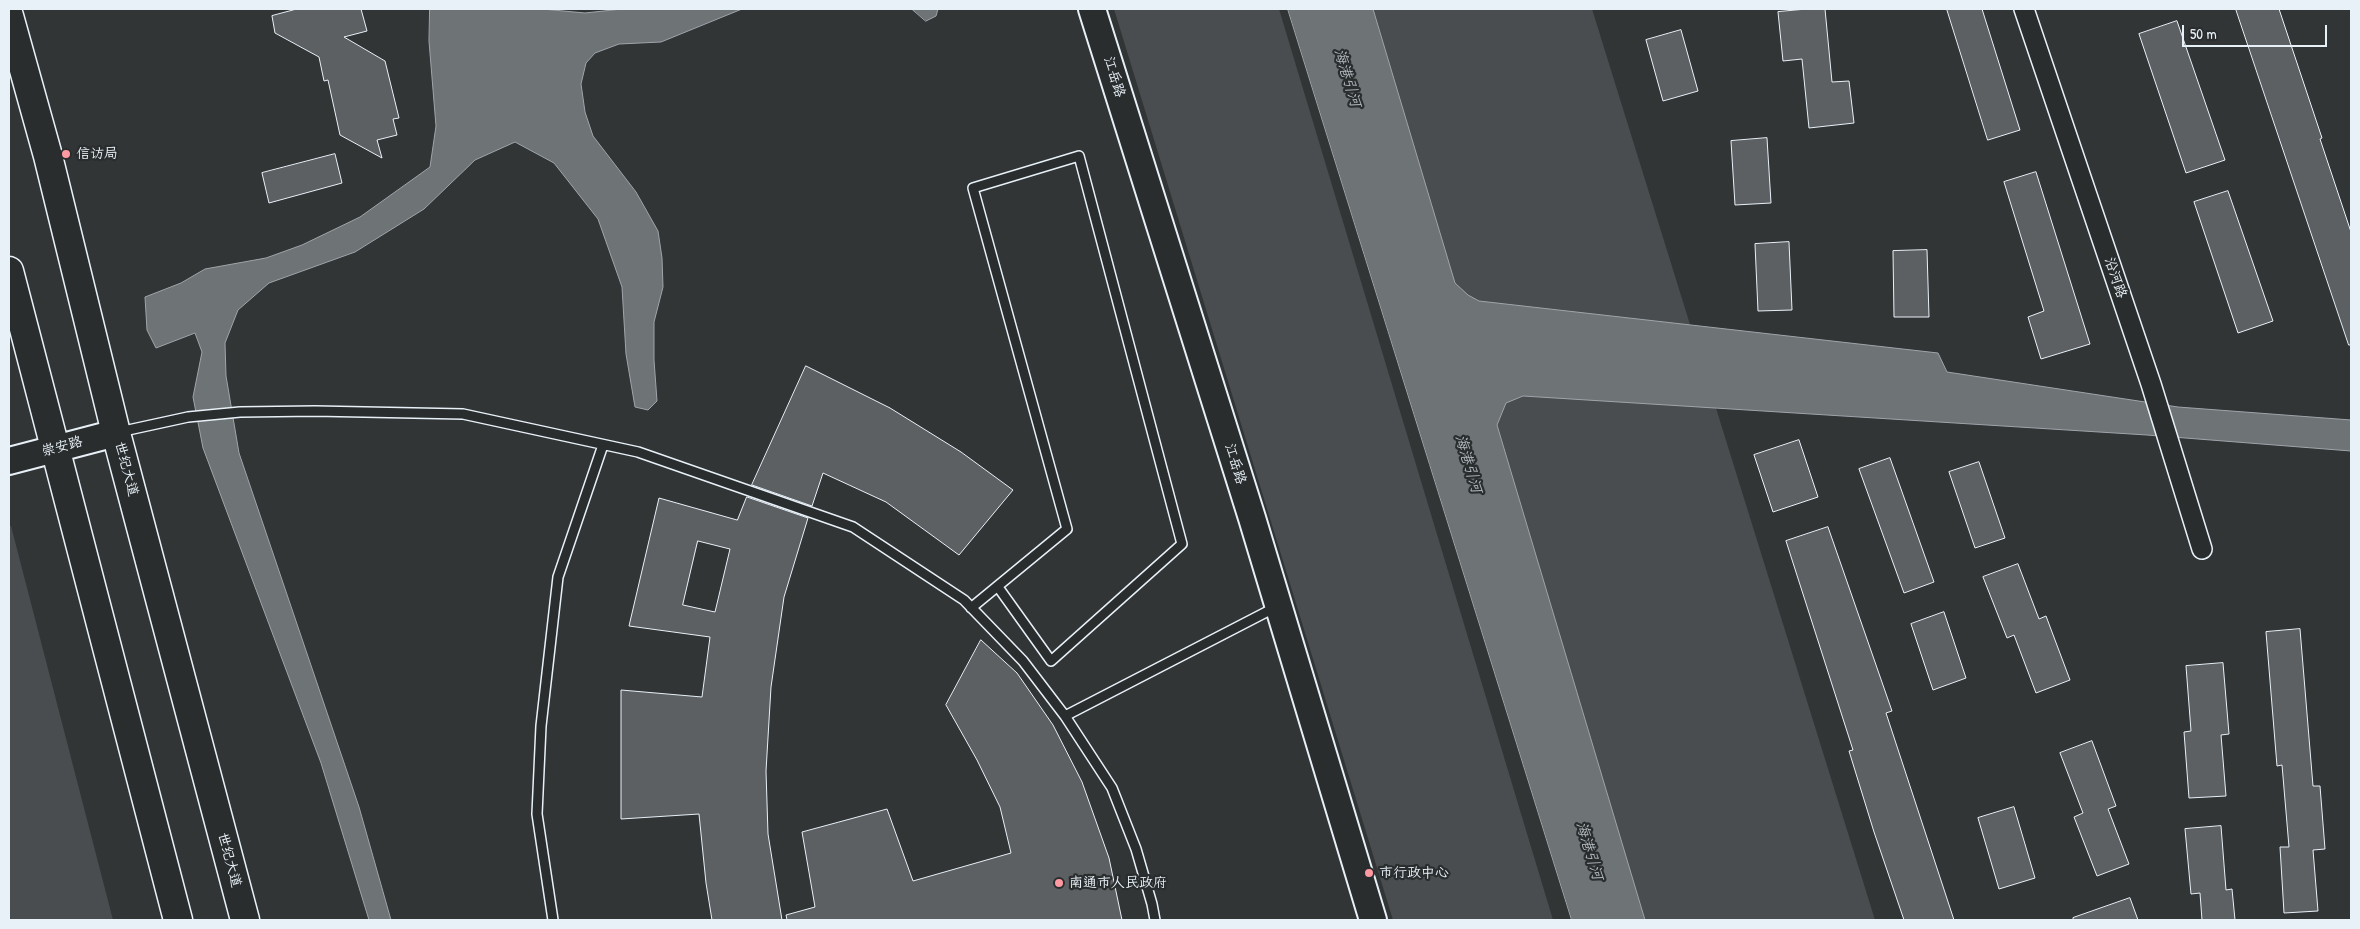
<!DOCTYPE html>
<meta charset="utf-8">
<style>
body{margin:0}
#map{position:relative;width:2360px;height:929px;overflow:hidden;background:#323536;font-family:"Patrick Hand",sans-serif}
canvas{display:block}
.frame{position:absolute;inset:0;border:10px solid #e8f1f8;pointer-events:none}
.scale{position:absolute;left:2182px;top:25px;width:145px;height:22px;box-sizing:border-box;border:2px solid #e8f1f8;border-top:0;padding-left:6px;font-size:15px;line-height:18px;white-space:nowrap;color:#e8f1f8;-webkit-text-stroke:4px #2a2d2e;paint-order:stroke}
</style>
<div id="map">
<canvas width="2360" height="929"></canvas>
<div class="frame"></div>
<div class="scale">50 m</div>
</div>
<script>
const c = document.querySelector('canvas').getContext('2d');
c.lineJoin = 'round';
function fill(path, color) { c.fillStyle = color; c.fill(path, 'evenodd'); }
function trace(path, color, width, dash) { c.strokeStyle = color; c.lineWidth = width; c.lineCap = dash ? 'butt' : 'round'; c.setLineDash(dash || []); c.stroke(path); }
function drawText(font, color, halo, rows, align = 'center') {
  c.font = font + ' "Patrick Hand","LXGW WenKai TC",sans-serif'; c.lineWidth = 4.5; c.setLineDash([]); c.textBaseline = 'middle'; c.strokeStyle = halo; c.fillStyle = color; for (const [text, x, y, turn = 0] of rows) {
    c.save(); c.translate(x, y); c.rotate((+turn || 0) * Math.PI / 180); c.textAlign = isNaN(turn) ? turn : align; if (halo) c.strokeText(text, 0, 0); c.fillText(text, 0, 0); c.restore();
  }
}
const green = new Path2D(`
 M1114,9H1279L1553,920H1393Z
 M1373,9H1592L1875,920H1645Z
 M9,525L11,526L113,920H9Z`);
const water = new Path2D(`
 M430,9H542L585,13L622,9H742L661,42L619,44L595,53L586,63L581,84L585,112L593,136L636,192L658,231L662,258L663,287L654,322V360L657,401L648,410L635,407L626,354L622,287L598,219L554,163L515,142L475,160L424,209L355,252L269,283L238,310L225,343L226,376L239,453L359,807L391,920H369L321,763L203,448L193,397L202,352L195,333L156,348L147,330L145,297L181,283L205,269L266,258L302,245L360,217L430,167L436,126L429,41Z
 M912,9H938L936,16L926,21Z
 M1288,9H1373L1455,283L1468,295L1479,301L1938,353L1947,372L2178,407L2351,420V451L2147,435L1523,396L1506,403L1497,425L1645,920H1572Z`);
const building = new Path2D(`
 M297,9H361L367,31L344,37L385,61L399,118L393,119L397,135L377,140L382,158L340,135L328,80L324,81L319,57L275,33L272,16Z
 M1807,9H1825L1832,82L1849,81L1854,123L1809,128L1802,59L1783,61L1778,12Z
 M1947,9H1982L2020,130L1988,140Z
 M2236,9H2279L2322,138L2320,139L2351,232V345H2349Z
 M2177,21L2225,160L2186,173L2139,34Z
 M1681,30L1698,91L1663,101L1646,40Z
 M1767,138L1771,203L1735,205L1731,141Z
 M335,154L342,183L269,203L262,173Z
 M2036,172L2090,344L2041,359L2028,317L2044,311L2004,182Z
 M2228,191L2273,321L2238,333L2194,202Z
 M1789,242L1792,310L1758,311L1755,244Z
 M1927,250L1929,317H1894L1893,251Z
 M806,366L890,408L961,452L1013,490L959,555L886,502L823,473L812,506L752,485Z
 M1799,440L1818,497L1773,512L1754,455Z
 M1890,458L1934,582L1904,593L1859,469Z
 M1979,462L2005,538L1975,548L1949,472Z
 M747,497L808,518L784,597L771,687L766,771L768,834L782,920H712L706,883L699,814L621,819V690L702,697L710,637L629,626L659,498L737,520ZM698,541L730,549L715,612L683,605Z
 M1828,527L1892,711L1886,713L1954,920H1904L1874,832L1849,751L1853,750L1786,541Z
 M2018,564L2039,619L2046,616L2070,680L2036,693L2014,635L2007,638L1983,577Z
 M1944,612L1966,678L1933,690L1911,624Z
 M2300,629L2313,786H2320L2325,849L2313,850L2318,911L2284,913L2280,847H2289L2282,765L2277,766L2266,632Z
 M981,640L1017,673L1053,725L1082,782L1109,858L1122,920H787L786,915L815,907L802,832L887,809L913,881L1011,853L1000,807L977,760L946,705Z
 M2223,663L2229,734L2221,735L2226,796L2189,798L2184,732L2191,731L2186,666Z
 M2092,741L2116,806L2108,809L2129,864L2097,876L2074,817L2083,813L2060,753Z
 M2014,807L2035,878L1999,889L1978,818Z
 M2221,826L2226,890L2232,889L2235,920H2202L2200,893L2191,894L2185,829Z
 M2130,898L2138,920H2073V918Z`);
const lane = new Path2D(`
 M119,432L188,417L240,412L315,411L463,414L638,452L853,527L964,600L1023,661L1065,716L1112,788L1136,849L1152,904L1155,920
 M971,608L1067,529L973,188L1079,156L1182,544L1051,661L998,587
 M1065,716L1276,607
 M553,920L537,814L541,726L558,577L603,445`);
const street = new Path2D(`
 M2024,9L2151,384L2202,549`);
const secondary = new Path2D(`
 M1092,9L1252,518L1373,920
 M9,461L116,433`);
const primary = new Path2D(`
 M9,16L48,156L116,433L245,920
 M9,271L178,920`);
const markers = [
 [66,154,5,"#ff9aa2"],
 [1369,873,5,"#ff9aa2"],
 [1059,883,5,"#ff9aa2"]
];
const streetNames = [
 ["江岳路",1114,77,73],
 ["沿河路",2115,278,71],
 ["崇安路",62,447,-15],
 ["江岳路",1235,464,73],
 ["世纪大道",126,469,75],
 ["世纪大道",229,860,75]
];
const poiNames = [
 ["信访局",76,154],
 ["市行政中心",1379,873],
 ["南通市人民政府",1069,883]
];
const waterNames = [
 ["海港引河",1347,78,73],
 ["海港引河",1468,464,73],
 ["海港引河",1589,851,73]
];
fill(green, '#494d4f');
fill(water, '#6e7376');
trace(water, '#9fa5aa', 1);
fill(building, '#5c6063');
trace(building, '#e8f1f8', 1);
trace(lane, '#e8f1f8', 12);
trace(street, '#e8f1f8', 22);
trace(secondary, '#e8f1f8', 30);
trace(primary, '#e8f1f8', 31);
trace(lane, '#2a2d2e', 9);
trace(street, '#2a2d2e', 19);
trace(secondary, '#2a2d2e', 26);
trace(primary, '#2a2d2e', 28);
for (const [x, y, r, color] of markers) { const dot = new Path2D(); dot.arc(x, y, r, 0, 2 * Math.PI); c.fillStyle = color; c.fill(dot); trace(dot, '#2a2d2e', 2); }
drawText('14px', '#e8f1f8', '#2a2d2e', streetNames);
drawText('14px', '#e8f1f8', '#2a2d2e', poiNames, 'left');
drawText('italic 15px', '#b1b8be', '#2a2d2e', waterNames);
</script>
